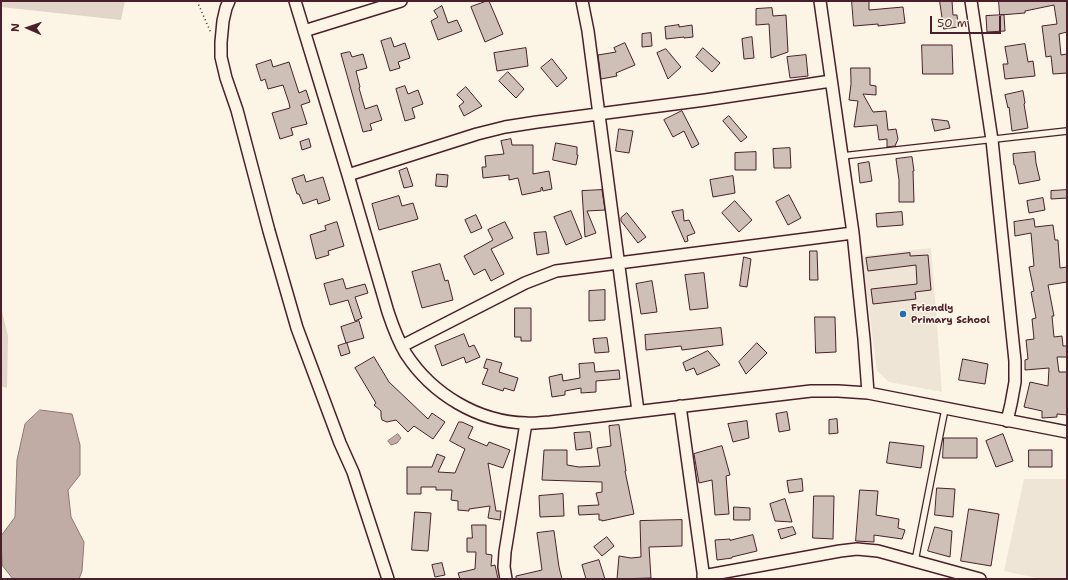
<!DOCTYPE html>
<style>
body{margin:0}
#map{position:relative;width:1068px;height:580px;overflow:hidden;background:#fcf5e5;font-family:"Shantell Sans",sans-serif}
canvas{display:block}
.frame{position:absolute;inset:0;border:2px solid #4a1f2b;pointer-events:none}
.north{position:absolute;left:8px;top:8px;width:40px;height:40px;-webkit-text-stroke:3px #fcf5e5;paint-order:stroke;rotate:272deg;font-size:11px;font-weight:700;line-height:16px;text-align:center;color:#4a1f2b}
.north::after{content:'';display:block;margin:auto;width:14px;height:18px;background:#4a1f2b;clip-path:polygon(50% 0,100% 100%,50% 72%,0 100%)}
.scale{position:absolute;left:930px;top:16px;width:71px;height:18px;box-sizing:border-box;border:2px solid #4a1f2b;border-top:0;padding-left:5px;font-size:12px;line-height:14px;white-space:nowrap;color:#4a1f2b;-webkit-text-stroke:3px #fcf5e5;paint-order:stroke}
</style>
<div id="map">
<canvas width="1068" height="580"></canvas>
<div class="frame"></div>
<div class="north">N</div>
<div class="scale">50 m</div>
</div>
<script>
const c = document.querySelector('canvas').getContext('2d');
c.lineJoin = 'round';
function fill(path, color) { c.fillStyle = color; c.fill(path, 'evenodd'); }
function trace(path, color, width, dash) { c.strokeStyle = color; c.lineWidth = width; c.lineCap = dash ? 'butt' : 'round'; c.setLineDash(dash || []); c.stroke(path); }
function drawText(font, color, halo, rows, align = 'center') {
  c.font = font + ' "Shantell Sans",sans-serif'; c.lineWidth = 3; c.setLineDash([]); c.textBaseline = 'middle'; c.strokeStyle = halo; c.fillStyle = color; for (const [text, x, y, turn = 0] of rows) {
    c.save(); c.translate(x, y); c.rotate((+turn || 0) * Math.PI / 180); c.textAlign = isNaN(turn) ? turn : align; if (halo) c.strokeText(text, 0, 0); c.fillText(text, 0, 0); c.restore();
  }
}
const built = new Path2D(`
 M931,248L942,392L889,382L877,371L862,256Z
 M1024,479H1067V579H1041L1004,571Z`);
const green = new Path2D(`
 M1,1H125L121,20L1,7Z
 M1,307L8,336L7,388L1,386Z`);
const water = new Path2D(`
 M40,410L72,414L80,445V475L68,490L71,517L84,542L82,571L79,579H13L2,565L1,536L15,517L17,460L25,424Z
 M398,434L401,438L397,443L391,445L388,441Z`);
const building = new Path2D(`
 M487,1H489L503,34L485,42L471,7Z
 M852,1H869V10L903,7L905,23L878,26V24L854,26Z
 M940,1H952L953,15H957L958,27L944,29Z
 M999,1H1067V32L1059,34L1061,55L1067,54V73L1053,74L1051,56L1046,57L1042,26L1057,24L1054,5L1025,11V13L1000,15Z
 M442,6L448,23L457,20L462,31L438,40L431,21L438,17L434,11Z
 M772,8L773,16L786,15L788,52L771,58L769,24L756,25V9Z
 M1004,15L1005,31L987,32L986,16Z
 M679,25V27L692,25L693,37L684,38V37L666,39L665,27Z
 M651,33L652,46L642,47V34Z
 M752,37L754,58L744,59L742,39Z
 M391,38L394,47L405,43L410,58L398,62L400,68L390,71L381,41Z
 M625,43L635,65L616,73L617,76L601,79L598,55L616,52L614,48Z
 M1025,44L1028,62L1033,61L1035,76L1005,79L1003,64H1008L1005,47Z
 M922,45H952L953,74H923Z
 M526,48L528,66L497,71L494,53Z
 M703,48L720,63L712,72L696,57Z
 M666,49L681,67L668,79L657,53Z
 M350,52L352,57L363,54L367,68L356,71L360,87L359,88L365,109L377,105L382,120L370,124L372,130L363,132L341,54Z
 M806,55L808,76L790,78L787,57Z
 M552,59L567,78L557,87L541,68Z
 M271,60L273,67L289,62L299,93L306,90L310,102L301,105L307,124L291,128L293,135L280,139L272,113L290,108L289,103L283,85L268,89L265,79L261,81L256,65Z
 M851,68H870V85L876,86V95L863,94L873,112L886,111L888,130L896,129L898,139L895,146L887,147V139L879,140L877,125L854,127L858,101L849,100L851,84Z
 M508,72L524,89L516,98L499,81Z
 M405,86L408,94L418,90L423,104L412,108L415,118L405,121L396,89Z
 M466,87L482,106L464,116L459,106L464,102L457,95Z
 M1023,91L1025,103L1024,104L1028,128L1012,131L1009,107L1008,108L1005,95Z
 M682,111L699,144L692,148L684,131L673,137L664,120Z
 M729,116L747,137L741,142L723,121Z
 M932,119L948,121L950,128L935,131Z
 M619,129L633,131L629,153L616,151Z
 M309,139L311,147L302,150L300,142Z
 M511,139L512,145H533V174L549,171L552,189L543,191L542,187L541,188V191L522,195L518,178L509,180V175L483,178L482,167H486L485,156L504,154L501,141Z
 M556,143L577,147V155H578L576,165L553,160Z
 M790,148L791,168H774L773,149Z
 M756,152V170H735V153Z
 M1035,152L1036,163L1040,180L1019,184L1015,165H1014L1013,154Z
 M912,157L914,171H913L914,202H899V180L896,159Z
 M869,162L872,181L860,183L858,164Z
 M407,168L413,186L404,188L399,171Z
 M437,174L448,175L447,187L436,186Z
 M304,175L306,182L323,177L330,200L318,204L317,199L303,204L299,194H297L292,179Z
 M733,176L735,193L713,197L710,180Z
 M602,190L605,210L587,211L596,233L585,237L582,191Z
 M1067,190V198L1051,199V191Z
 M789,195L801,218L788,225L776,202Z
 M399,196L402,206L413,203L418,219L379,230L372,204Z
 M1043,198L1045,210L1029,213L1027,201Z
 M735,201L752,220L739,232L722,213Z
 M683,210L684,221L689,220L695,233L687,236L688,241L685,242L672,212Z
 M571,211L582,238L566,245L554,217Z
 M902,212L903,225L877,227L876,214Z
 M627,213L646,237L638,243L621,221V218Z
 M476,215L482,228L471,233L465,220Z
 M1034,219L1035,227L1053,225L1055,240H1058L1060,268L1067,267V282L1048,285L1054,316H1052L1054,337L1062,336L1063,346H1067V357H1057L1059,372H1067V415L1057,414V417L1042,418V411L1024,407L1030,382L1048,386L1049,368L1025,370V360L1028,359L1026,340L1034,339L1032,319L1036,318L1031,292L1034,291L1029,267L1034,266L1031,233L1015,236L1014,222Z
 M337,222L344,246L328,251L329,255L316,259L310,235L326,230L325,226Z
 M505,222L513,238L491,249L504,274L491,281L485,269L474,275L464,256L493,240L488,230Z
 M546,232L549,253L537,255L534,233Z
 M810,251H817L818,280H810Z
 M910,253V256L928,255L931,290L915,292L916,299L873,304L871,289L917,284L916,265L868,271L866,258Z
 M744,257L751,259L747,287L740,286Z
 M440,264L445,281L448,280L453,300L422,308L412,272Z
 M704,273L708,308L690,310L685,275Z
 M343,279L346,289L365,284L368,293L355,297L362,318L355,321L348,300L330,305L324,284Z
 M652,281L657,312L641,314L636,284Z
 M605,290V320L589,321V291Z
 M515,308H531V341H521V337H515Z
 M815,317H835L836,352L816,353Z
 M359,321L364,338L346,343L341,327Z
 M721,328L723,345L682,350L681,346L646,350L645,335Z
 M464,334L469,347L474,345L480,357L466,363L464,357L442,366L435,346Z
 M607,338L609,352L595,353L593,339Z
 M347,343L350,353L341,356L338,346Z
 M757,343L767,353L746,374L739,362Z
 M708,351L720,365L697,375L694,368L686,371L683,363Z
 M374,357L389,382L428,419L432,413L445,422L433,439L414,426L408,432L396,420L387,422L382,420L381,416V411L374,405L376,403L355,368Z
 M487,359L502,363L499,372L518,378L514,391L504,388L503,391L482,384L488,369L484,368Z
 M963,359L988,364L985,384L959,380Z
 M594,363L595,372L619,370L620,379L596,381V392L581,393V388L565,391V395L552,397L549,377L562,374L563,381L580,378L579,364Z
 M787,412L790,430L779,432L776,414Z
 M837,419L838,433L829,434V420Z
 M747,421L749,438L733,442L728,424Z
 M459,422H462L473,427L468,438L487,446L489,442L510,450L503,468L488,463L496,511H501L500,520L488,518L490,506L469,509V511L458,510V501L451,500L452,490H436V487H421V494H407V467H432L437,454L445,457L438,472L455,473L465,449L450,441Z
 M619,425L626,471H625L634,514L602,521V520H599V514L579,515L578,506L599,505L596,493L602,492V482L542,480L544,450H567V465L579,467L600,466L597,448L611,446L609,426Z
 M590,432L592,448L576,450L574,433Z
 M1003,434L1013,461L996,467L986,441Z
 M944,438H977V458H943Z
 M890,442L924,446L921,468L887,463Z
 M722,446L730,475L726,476L729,514L715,515L712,480L699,483L694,454Z
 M1029,450H1052V467H1029Z
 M802,479L803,491L789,493L787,481Z
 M937,488L955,489L953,517L935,515Z
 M860,490L878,491L876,515L899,519L898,528L905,530L902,539L874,535V542L856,541Z
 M563,494L564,516L540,517L539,496Z
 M814,496H834L833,539L813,538Z
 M785,499L792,522L775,521L770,504Z
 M734,507L750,508V520H734Z
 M969,509L999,514L991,566L961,561Z
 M415,512L431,513L428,551L412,550Z
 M682,520V546L649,547L651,578L617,579L619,556L631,558L641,557L640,521Z
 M472,525H486V554L492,555L491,566L495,565L498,579H460L458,573L475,569L476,552H467V538H472Z
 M793,527L796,534L781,539L778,530Z
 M935,527L952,531L950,557L928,551Z
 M554,531L559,567L562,579H516V576L542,570L537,533Z
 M753,535L757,551L732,557V558L717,560L715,540L730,539V540Z
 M607,537L614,546L602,556L594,547Z
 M599,560L605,579H586L582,565Z
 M442,563L445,575L435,577L432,565Z`);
const path = new Path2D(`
 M197,1L211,33`);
const lane = new Path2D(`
 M842,156L1067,131
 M915,561L945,409`);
const street = new Path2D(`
 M229,1L226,8L223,21L221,42V57L226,78L237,110L269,231L297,328L340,443L353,472L388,579
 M295,1L348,175L388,312C393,327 398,341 406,354C432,394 478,422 526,423C534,424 542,422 550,422L811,391H838L868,393L1067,432
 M582,1L588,31L638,411
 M820,1L853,233L864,339L868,393
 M971,1L992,140L1015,361V382L1011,404L1007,421
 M304,31L401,1
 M348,175L477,134L505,127L537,122L705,100L831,81
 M402,346L525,283L556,271L853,233
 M680,406L704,579
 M703,576L840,551L857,549L878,551L980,579
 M506,579L504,567L505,552L526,423`);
const markers = [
 [903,314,4,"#1f6fb2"]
];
const poiNames = [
 ["Friendly",911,308],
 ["Primary School",911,320]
];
fill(built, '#eee5d7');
fill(green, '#e2d5ca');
fill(water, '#c0aca5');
trace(water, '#917474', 1);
fill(building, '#cfc0b7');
trace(building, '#4a1f2b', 1);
trace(lane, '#4a1f2b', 8);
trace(street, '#4a1f2b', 14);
trace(path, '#4a1f2b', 1.5, [1, 3]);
trace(lane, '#fcf5e5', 5.5);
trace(street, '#fcf5e5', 11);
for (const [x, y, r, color] of markers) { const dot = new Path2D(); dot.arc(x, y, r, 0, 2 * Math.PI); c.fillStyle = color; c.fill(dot); trace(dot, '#fcf5e5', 1.5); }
drawText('bold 10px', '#4a1f2b', '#fcf5e5', poiNames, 'left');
</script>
